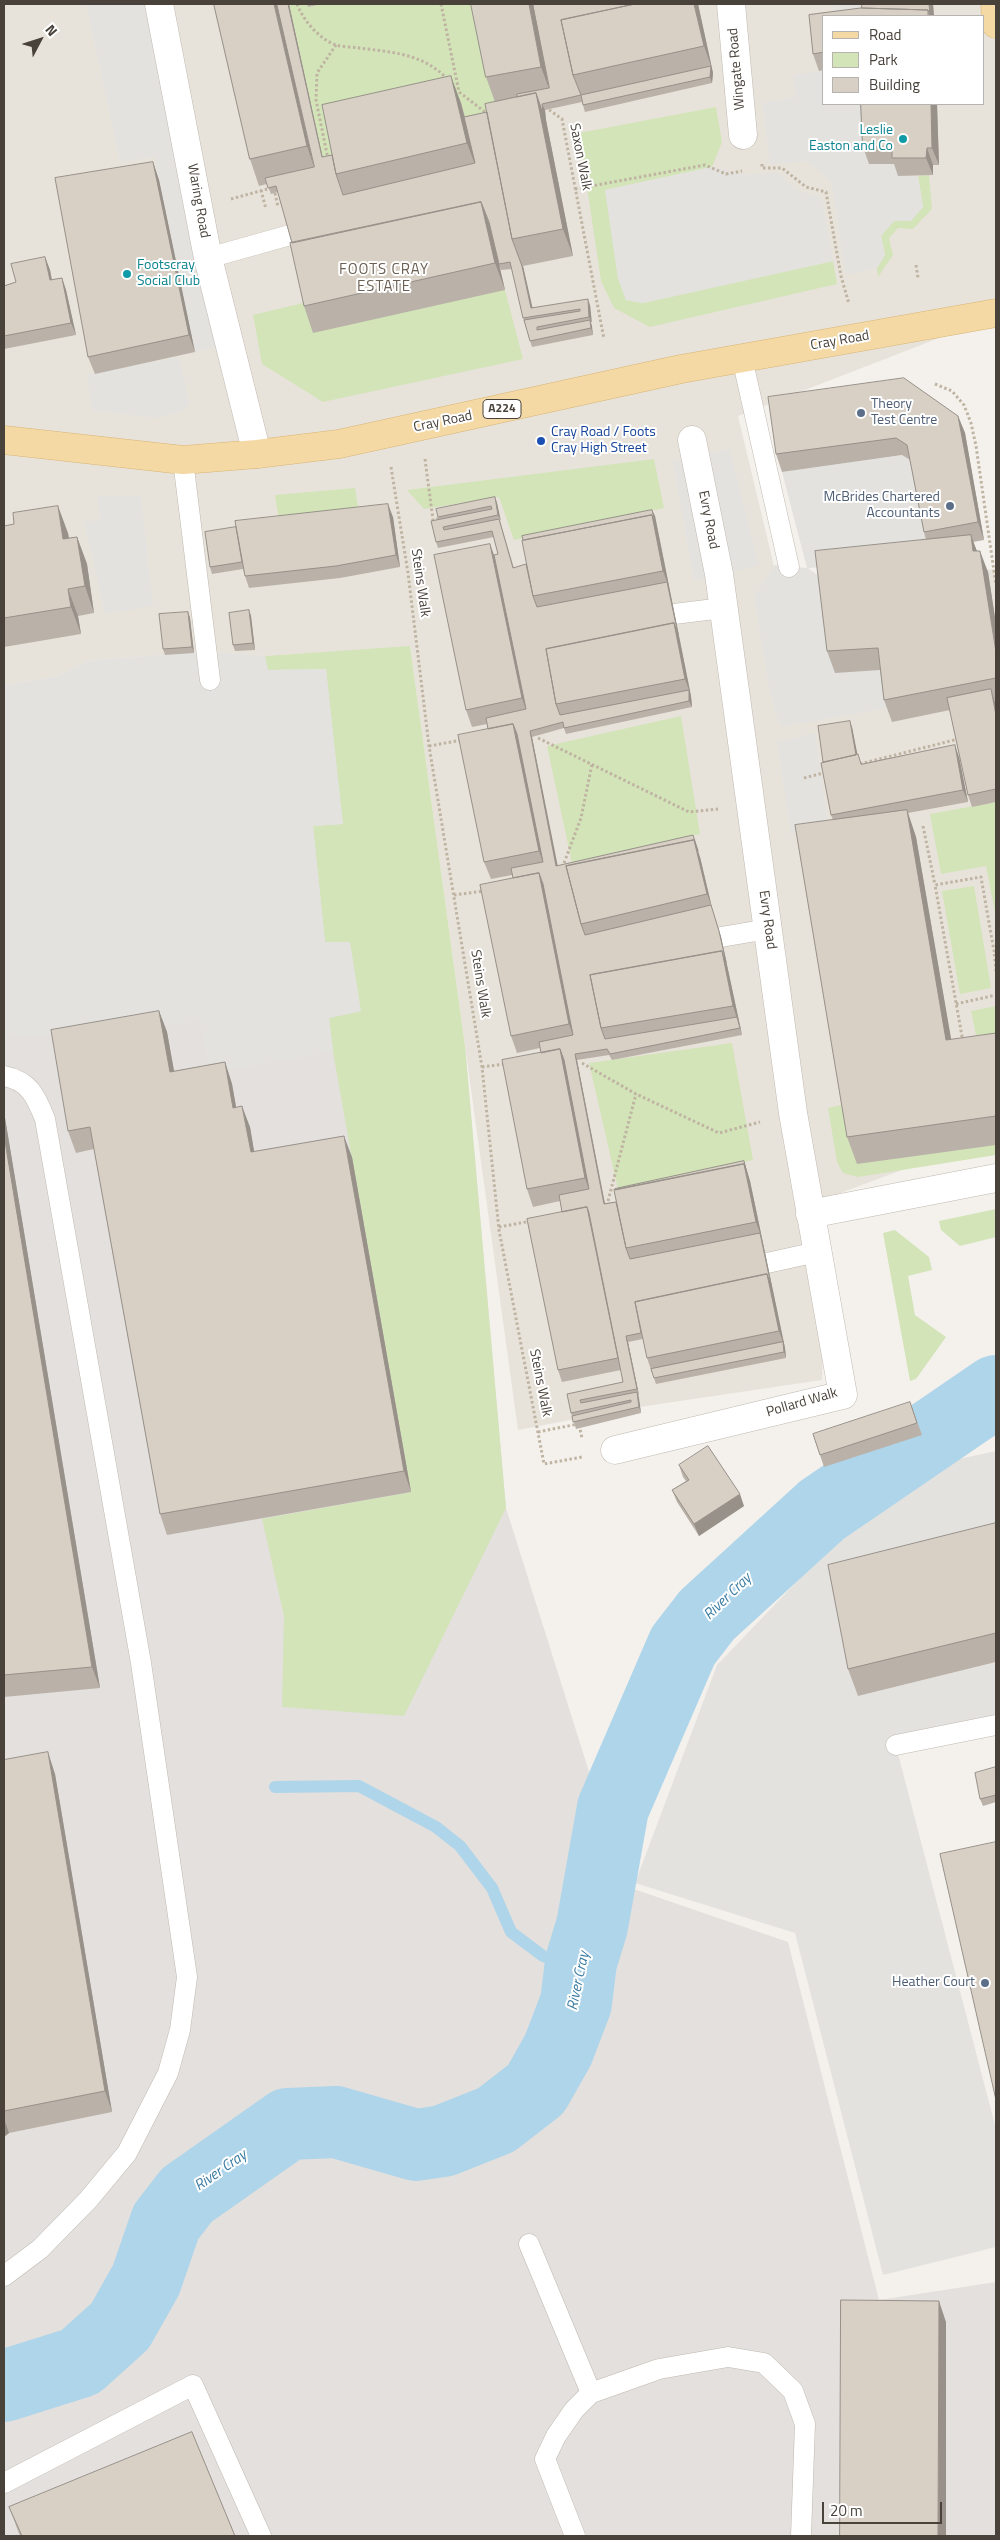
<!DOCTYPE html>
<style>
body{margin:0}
#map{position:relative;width:1000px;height:2540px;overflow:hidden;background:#f4f1ec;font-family:"Titillium Web",sans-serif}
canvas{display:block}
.frame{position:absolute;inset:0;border:5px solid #48423a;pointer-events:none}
.legend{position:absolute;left:822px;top:15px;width:162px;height:90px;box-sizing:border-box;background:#fff;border:1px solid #b6b3b0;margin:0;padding:6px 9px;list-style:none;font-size:15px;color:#48423a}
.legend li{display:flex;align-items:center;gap:10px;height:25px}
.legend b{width:25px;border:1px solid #b6b3b0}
.north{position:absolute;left:15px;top:15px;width:50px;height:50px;-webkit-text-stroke:4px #fff;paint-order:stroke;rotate:50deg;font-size:14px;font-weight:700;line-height:20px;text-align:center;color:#48423a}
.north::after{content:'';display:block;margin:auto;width:18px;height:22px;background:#48423a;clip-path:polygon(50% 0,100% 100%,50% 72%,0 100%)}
.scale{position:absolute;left:822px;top:2502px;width:120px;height:22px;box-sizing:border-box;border:2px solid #48423a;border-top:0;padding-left:6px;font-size:15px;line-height:18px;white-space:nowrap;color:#48423a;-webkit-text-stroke:4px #fff;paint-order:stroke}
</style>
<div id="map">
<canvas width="1000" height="2540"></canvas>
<div class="frame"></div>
<ul class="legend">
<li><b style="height:6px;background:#f4d9a5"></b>Road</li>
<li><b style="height:14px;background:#d3e4b9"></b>Park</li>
<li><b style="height:14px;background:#d8cfc5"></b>Building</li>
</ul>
<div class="north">N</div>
<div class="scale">20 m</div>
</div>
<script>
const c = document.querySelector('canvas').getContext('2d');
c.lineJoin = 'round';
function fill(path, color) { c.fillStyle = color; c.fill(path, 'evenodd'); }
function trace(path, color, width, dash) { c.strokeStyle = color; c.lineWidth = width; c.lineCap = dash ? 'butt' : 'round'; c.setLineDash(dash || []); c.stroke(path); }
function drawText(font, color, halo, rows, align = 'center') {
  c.font = font + ' "Titillium Web",sans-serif'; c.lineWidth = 4; c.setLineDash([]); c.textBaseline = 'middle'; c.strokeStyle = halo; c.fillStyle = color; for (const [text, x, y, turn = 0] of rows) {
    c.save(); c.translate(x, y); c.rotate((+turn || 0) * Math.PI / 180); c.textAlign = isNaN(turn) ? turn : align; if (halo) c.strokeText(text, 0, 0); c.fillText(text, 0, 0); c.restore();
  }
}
const residential = new Path2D(`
 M4,4H996V316L738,416L779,587L996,569V1135L827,1198L822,1380L633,1408L518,1430L410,647L265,656L207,652L90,660L55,677L5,685ZM824,16H984V104H824Z`);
const industrial = new Path2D(`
 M351,651L465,1046L506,1508L625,1886L788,1942L879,2300L996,2282V2536H4V679L5,685L55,677L90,660L207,652L265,656Z`);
const green = new Path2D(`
 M289,4H307L308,7L322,4H476L519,100L466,123L461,103L336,160L324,163Z
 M716,107L722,142L712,167L605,190L626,300L643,303L833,261L837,284L650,327L614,308L601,281L579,133Z
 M929,175L932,209L913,229L898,228L889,238L893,255L878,277L877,268L885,255L881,236L894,221L911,220L923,207L918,176Z
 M505,290L523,359L323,402L262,364L253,315L307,302Z
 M654,459L664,508L514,540L499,497L424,509L407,490Z
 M355,488L360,520L280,528L275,495Z
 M410,646L465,1046L506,1508L404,1716L282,1707L284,1616L262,1519L411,1492L333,1052L329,1018L361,1011L325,942L313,826L342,824L326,669L267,670L265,656Z
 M681,716L700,834L572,863L547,746Z
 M996,802V918L986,866L941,874L930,814Z
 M974,886L991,988L960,994L942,891Z
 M996,1006V1036L977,1040L971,1011Z
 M732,1043L753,1160L618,1189L589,1063Z
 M847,1104L996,1145V1155L858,1177L843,1173L837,1162L828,1108Z
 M996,1209V1237L960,1246L941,1230L939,1221Z
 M895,1230L929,1257L932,1270L908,1276L915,1315L946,1337L916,1379L910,1381L883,1233Z`);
const parking = new Path2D(`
 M86,4H144L219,346L195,352L154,157L120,162Z
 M834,4H866L867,16H834Z
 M824,70V104H867L898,164V176H918L923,207L911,221H894L881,236L885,255L877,268L846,275L831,182L807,161L770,164L762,103L796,97L793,75Z
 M712,167L750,175L777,172L796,190L822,198L833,261L643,303L626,300L618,279L605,190Z
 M179,357L190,403L185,409L174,414L155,418L92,410L87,374Z
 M730,449L759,565L694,581L673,462Z
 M902,455L913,462L944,560L808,568L823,579L885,669L889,708L780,727L770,693L754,597L775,565L807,568L782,472Z
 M97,496H141L153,606L105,614L84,522L100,520Z
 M207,652L265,656L268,670L326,669L343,824L313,826L325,942H350L361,1011L329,1018L333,1052L210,1073L200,1022L4,1039V679L5,685L55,677L90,660Z
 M815,733L828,824L791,835L777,742Z
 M996,1451V1552L858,1696L996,1662V1733L896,1746L996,2129V2247L883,2275L795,1933L635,1883L717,1665L875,1500L940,1463Z`);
const stream = new Path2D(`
 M275,1787L359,1786L436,1827L460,1846L492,1888L511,1932L543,1956L561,1963L581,1962`);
const river = new Path2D(`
 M4,2386L80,2362L120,2326L146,2280L166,2222L187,2195L288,2124L336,2122L416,2145L443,2141L496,2120L536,2089L558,2050L576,2003L581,1962L592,1926L613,1808L683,1646L707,1615L822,1510L996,1391`);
const path = new Path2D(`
 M297,4C303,20 319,39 336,45C343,47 352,47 359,48C392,52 425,54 448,80
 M441,4L459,92L485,112L489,111
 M545,107L562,119L604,339
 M325,160L327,154L316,100L317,73L336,45
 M762,164V168H782L806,187L826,192L841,276L849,304
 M575,189L705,165L726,174L742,171
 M261,190L266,209
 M275,193L278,207
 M231,199L271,188
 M916,265L918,278
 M935,384L952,391L964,405L971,423L976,446L996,585
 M425,459L433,520L441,518
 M391,467L408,573L429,746L482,1067L499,1230L544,1464L582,1457
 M538,738L689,812L718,809
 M429,746L462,740
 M860,764L958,739
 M804,778L827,772
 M923,826L935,885
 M564,863L581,818L592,764
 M454,895L484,891
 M996,951H994L996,971
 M956,1004L996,995
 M963,1042L935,885L981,877L994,951
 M582,1063L636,1094L719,1133L760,1122
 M482,1067L505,1064
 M608,1201L636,1094
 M499,1227L531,1221
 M579,1425L582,1438
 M538,1432L578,1424`);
const lane = new Path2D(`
 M208,258L290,235
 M742,358L789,567
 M183,460L210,680
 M674,614L723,608
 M721,937L768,929
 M4,1076C30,1081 36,1097 45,1119L141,1663L187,1977L180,2030L168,2073L127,2153L88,2200L40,2249L4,2276
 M767,1263L817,1252
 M896,1745L996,1725
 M529,2244L591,2393
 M4,2483L193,2385L261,2536
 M575,2536L545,2459L556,2436L574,2410L591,2393L659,2369L728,2357L764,2363L793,2391L805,2424L801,2536`);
const street = new Path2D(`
 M159,4L208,258L257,454
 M731,4L743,135
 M810,1214L996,1178
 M615,1450L843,1395L793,1113L719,574L692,440`);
const primary = new Path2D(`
 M995,4L996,24
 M4,440L183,460L257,454L339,444L681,369L996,313`);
const wall = new Path2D(`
 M214,4H289L322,157L332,155L461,103L465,117L487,112L495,102L486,77L698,4L713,73L712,83L585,112L582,102L545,110L546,120L573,256L523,266L532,308L590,305L591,324L593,335L532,347L523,318L512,269L501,270L499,265L505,290L313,333L304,306L292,243L278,192L271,194L267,184L259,186L250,159Z
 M307,4H322L308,7Z
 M862,4H933L934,16H824V70L819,71L813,54L809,15L862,8Z
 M861,104H937L939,165H933V175L898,176L894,164H869L863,147Z
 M153,162L159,180L195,352L95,374L88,357Z
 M45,257L50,270L52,280L62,278L66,290L76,335L4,349V286L16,282Z
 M958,416L965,433L984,540L973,542L977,551L988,572L996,624V701H995L996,706V802L972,807L968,795L950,710L892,722L884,700L880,670L835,673L827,651L926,540L924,532L910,460L902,455L782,472L776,454Z
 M495,497L497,503L500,521L514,568L526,564L652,510L655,516L691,696L692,707L566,734L564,728L532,737L557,866L700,857L713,912L721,937L742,1035L612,1060L609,1055L577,1060L605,1203L616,1202L744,1161L750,1181L785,1348L786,1358L656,1384L647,1358L643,1339L628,1342L639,1395L638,1396L641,1413L576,1429L571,1413L567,1394L623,1382L621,1370L562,1382L558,1370L562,1212L560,1201L533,1207L527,1189L541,1053L540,1048L517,1053L511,1036L513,878L512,875L491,879L484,862L488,729L487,724L472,727L466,710L490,544L494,555L498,554L494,537L438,548L436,542L439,520L438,517Z
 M393,517L400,567L340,578L249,588L245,576L243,569L212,574L210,567Z
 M4,526L68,533L69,538L77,537L87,564L94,613L78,616L81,634L4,647Z
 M249,610L251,616L255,650L235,651L233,645Z
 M188,612L190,618L194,653L165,655L163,649Z
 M852,727L857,755L861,764L959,757L968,802L908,813L916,837L951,1040L996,1033V1145L857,1164L847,1137L833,820L831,815L823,762Z
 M159,1011L167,1032L174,1071L225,1062L232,1084L236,1107L250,1127L254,1152L352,1157L411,1492L167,1535L160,1514L94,1149L76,1153L68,1131Z
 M4,1114L5,1118L100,1688L4,1697Z
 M910,1402L922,1435L824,1467L820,1455Z
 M679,1465L744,1506L699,1536L677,1502L672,1490L686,1481L683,1477Z
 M996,1523V1662L858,1696L848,1669Z
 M4,1760L55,1774L112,2112L9,2133L4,2137Z
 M996,1767V1802L983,1806L980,1799Z
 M9,2507L235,2536H20Z`);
const shadedWall = new Path2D(`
 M274,4H277L316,173L307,146Z
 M288,4H289L324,163L322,157Z
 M529,4H534L551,94L541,67Z
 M694,4H698L713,73L712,83L710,77L711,66L704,46Z
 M929,4H933L934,16H930V15Z
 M451,76L461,103L477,170L467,143Z
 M536,93L542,104L545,110L546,120L573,256L563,229Z
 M931,104H937L939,165L932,148Z
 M927,148L933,165V175L926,158Z
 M153,162L159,180L195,352L189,335Z
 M481,202L491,229L505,290L495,263Z
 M45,257L50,270L54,292L50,280Z
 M522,266H523L534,314L531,308Z
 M62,278L66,290L76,335L71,323Z
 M588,299L590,305L592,323L589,317Z
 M590,320L592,326L593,335L591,328Z
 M958,416L965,433L984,540L978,522Z
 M495,497L497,503L501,521L498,515Z
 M388,504L393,517L400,567L396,555Z
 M58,506L68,533L73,566L63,539Z
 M652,510L655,516L691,696L692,707L689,701V690L685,679L674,623L667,582L663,571L652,515Z
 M971,535L979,557L973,551Z
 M77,537L87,564L94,613L85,586Z
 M490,544L496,561L528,716L522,698Z
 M980,551L988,572L996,624V652Z
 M68,589L78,616L81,634L71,607Z
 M249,610L251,616L255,650L253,643Z
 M188,612L190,618L194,653L192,647Z
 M991,689L996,706V715Z
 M850,721L852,727L859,762L856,756Z
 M513,724L519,741L545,868L539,851Z
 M530,731L532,737L559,872L556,866Z
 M955,745L959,757L968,802L963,790Z
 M907,810L916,837L956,1067L946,1040Z
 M693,835L700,857L713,912L721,937L742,1035L733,1006L711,905L707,894Z
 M539,873L545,890L575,1041L569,1024Z
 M159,1011L167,1032L178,1093L170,1072Z
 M560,1049L567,1066L591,1195L585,1178Z
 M575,1054L577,1060L606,1210L604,1204Z
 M225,1062L232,1084L240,1129L233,1108Z
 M242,1106L250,1127L258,1174L251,1152Z
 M4,1114L5,1118L100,1688L92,1667L4,1135Z
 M344,1136L352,1157L411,1492L404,1471Z
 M744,1161L750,1181L785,1348L786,1358L784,1352L783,1342L779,1331L767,1274L760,1233L756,1222L744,1164Z
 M626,1336L628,1342L639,1395L637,1389Z
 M637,1392L639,1398L641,1413L639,1407Z
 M740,1494L744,1506L699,1536L694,1524Z
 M48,1752L55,1774L112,2112L105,2091Z
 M4,2119L9,2133L4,2137Z
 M939,2301L946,2322V2536H938Z`);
const building = new Path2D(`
 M214,4H274L307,146L250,159Z
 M277,4H288L322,157L332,155L336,174L343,195L475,163L464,117L487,112L512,239L522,266L531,308L588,299L589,317L537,327V330L590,320L591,328L530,341L524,320L580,311V309L523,318L510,262L499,264L489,222L481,202L292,243L276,186L268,188L265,178L314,167Z
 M471,4H529L541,67L486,77Z
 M533,4H635L561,20L573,75L581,95L711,66L710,77L583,105L581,95L542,104L543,114L536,93L517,97V94L549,88Z
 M635,4H694L704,46L573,75L561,20Z
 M862,4H929L930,15L928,10L862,8Z
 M861,8L928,10V16H824V52L813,54L809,15Z
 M451,76L467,143L336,174L322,105Z
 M536,93L563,229L512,239L485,104Z
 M861,104H931L932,148H927L926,158H892V147H863Z
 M153,162L189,335L88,357L55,178Z
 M481,202L495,263L304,306L290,243Z
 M45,257L50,280L62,278L71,323L4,336V286L16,282L11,264Z
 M904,378L958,416L978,522L924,532L907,445L896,438L776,454L768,397Z
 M495,497L498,515L443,527L444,530L499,519L513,568L526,564L533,596L537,607L667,582L678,634L674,623L546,649L556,704L560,715L689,690V701L564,728L563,722L530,731L556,866L693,835L698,851L694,840L566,866L581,924L585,935L711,905L719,931L726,962L722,951L590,975L601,1028L605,1039L737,1017L740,1028L610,1054L607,1049L575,1054L604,1204L616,1202L626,1248L630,1259L760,1233L771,1285L767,1274L635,1302L641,1333L626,1336L637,1389L580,1400L581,1403L637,1392L639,1407L573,1422L572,1416L631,1402V1400L571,1413L567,1394L623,1382L589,1213L587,1207L562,1212L559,1195L589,1189L564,1060L560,1049L541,1053L539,1042L573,1035L543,884L539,873L513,878L511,868L543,862L517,734L513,724L488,729L486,718L526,709L494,555L498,554L492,531L436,542L431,521L492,509L491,506L438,517L436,509Z
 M388,504L396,555L336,566L245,576L235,521Z
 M58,506L63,539L77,537L85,586L68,589L71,607L4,618V526L14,524L13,513Z
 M652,510L656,526L652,515L523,540L522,536Z
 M652,515L663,571L533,596L522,541Z
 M236,527L242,562L210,567L205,532Z
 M971,535L973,551H980L996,652V678L884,700L878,648L827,651L815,551Z
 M490,544L522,698L466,710L434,555Z
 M249,610L253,643L233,645L229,613Z
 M188,612L192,647L163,649L159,614Z
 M674,623L685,679L556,704L546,649Z
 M991,689L996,715V789L968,795L947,698Z
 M850,721L856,755L823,762L818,726Z
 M513,724L539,851L484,862L458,735Z
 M955,745L963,790L831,815L821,763L858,754L861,764Z
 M907,810L946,1040L996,1033V1116L847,1137L795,825Z
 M694,840L707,894L581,924L566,866Z
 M539,873L569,1024L511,1036L480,885Z
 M722,951L733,1006L601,1028L590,975Z
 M159,1011L170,1072L225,1062L233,1108L242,1106L251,1152L344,1136L404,1471L160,1514L90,1127L68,1131L51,1030Z
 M560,1049L585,1178L527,1189L502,1060Z
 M4,1135L92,1667L4,1675Z
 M744,1161L747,1174L744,1164L615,1190V1189Z
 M744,1164L756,1222L626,1248L614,1190Z
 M587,1207L618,1358L558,1370L527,1219Z
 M767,1274L779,1331L647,1358L635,1302Z
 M783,1342L784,1352L654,1378L651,1369Z
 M910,1402L917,1423L820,1455L813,1434Z
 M708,1446L740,1494L694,1524L672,1490L689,1480L679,1465Z
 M996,1523V1633L848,1669L828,1565Z
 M48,1752L105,2091L4,2111V1760Z
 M996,1767V1795L980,1799L975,1773Z
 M996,1842V2100L940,1854Z
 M841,2300L939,2301L938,2536H840Z
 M192,2432L235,2536H22L9,2507Z`);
const markers = [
 [903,139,5,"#0f9aa8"],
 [127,274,5,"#0f9aa8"],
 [861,413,5,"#5c6f8a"],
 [541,441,5,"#1a4fb4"],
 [950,506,5,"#5c6f8a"],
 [985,1983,5,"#5c6f8a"]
];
const shields = [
 [502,409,38]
];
const shieldNames = [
 ["A224",502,409]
];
const streetNames = [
 ["Wingate Road",737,69,-95],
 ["Saxon Walk",580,157,79],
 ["Waring Road",198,201,80],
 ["Cray Road",840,341,-10],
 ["Cray Road",443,422,-12],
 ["Evry Road",708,520,79],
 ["Steins Walk",420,583,82],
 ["Evry Road",767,920,82],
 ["Steins Walk",480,984,81],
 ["Steins Walk",540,1383,79],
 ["Pollard Walk",802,1403,-16]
];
const cultureNames = [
 ["Leslie",893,131],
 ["Easton and Co",893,147],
 ["Footscray",137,266,"left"],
 ["Social Club",137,282,"left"]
];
const serviceNames = [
 ["Theory",871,405,"left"],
 ["Test Centre",871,421,"left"],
 ["McBrides Chartered",940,498],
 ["Accountants",940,514],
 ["Heather Court",975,1983]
];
const transitNames = [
 ["Cray Road / Foots",551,433],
 ["Cray High Street",551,449]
];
const neighbourhoodNames = [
 ["FOOTS CRAY",384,270],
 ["ESTATE",384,287]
];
const waterNames = [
 ["River Cray",728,1597,-44],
 ["River Cray",579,1981,-78],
 ["River Cray",221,2171,-35]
];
fill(residential, '#e8e3da');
fill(industrial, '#e4e0dd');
fill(green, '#d3e4b9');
fill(parking, '#e4e2df');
trace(stream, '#afd5ea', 12);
trace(river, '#afd5ea', 72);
trace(lane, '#bfb8af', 21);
trace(street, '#bfb8af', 29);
trace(primary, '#d8b576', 29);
trace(path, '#bfb3a2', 3, [2.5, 2.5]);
trace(lane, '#fff', 20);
trace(street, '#fff', 28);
trace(primary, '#f4d9a5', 28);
fill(wall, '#bab2a9');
fill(shadedWall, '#97918a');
fill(building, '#d8cfc5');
trace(building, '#97918a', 1);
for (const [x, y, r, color] of markers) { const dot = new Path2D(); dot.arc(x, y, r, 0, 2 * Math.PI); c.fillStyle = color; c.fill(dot); trace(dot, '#fff', 2); }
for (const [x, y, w] of shields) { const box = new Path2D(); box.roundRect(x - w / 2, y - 9.5, w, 19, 4); c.fillStyle = '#fff'; c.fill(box); trace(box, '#48423a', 1); }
drawText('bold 12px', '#48423a', null, shieldNames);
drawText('14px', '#48423a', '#fff', streetNames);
drawText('14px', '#0d838f', '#fff', cultureNames, 'right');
drawText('14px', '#4e5e75', '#fff', serviceNames, 'right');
drawText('14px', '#164399', '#fff', transitNames, 'left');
c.letterSpacing = '1px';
drawText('15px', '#6a5f52', '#fff', neighbourhoodNames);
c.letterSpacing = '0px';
drawText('italic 15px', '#3b7ca2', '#fff', waterNames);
</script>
